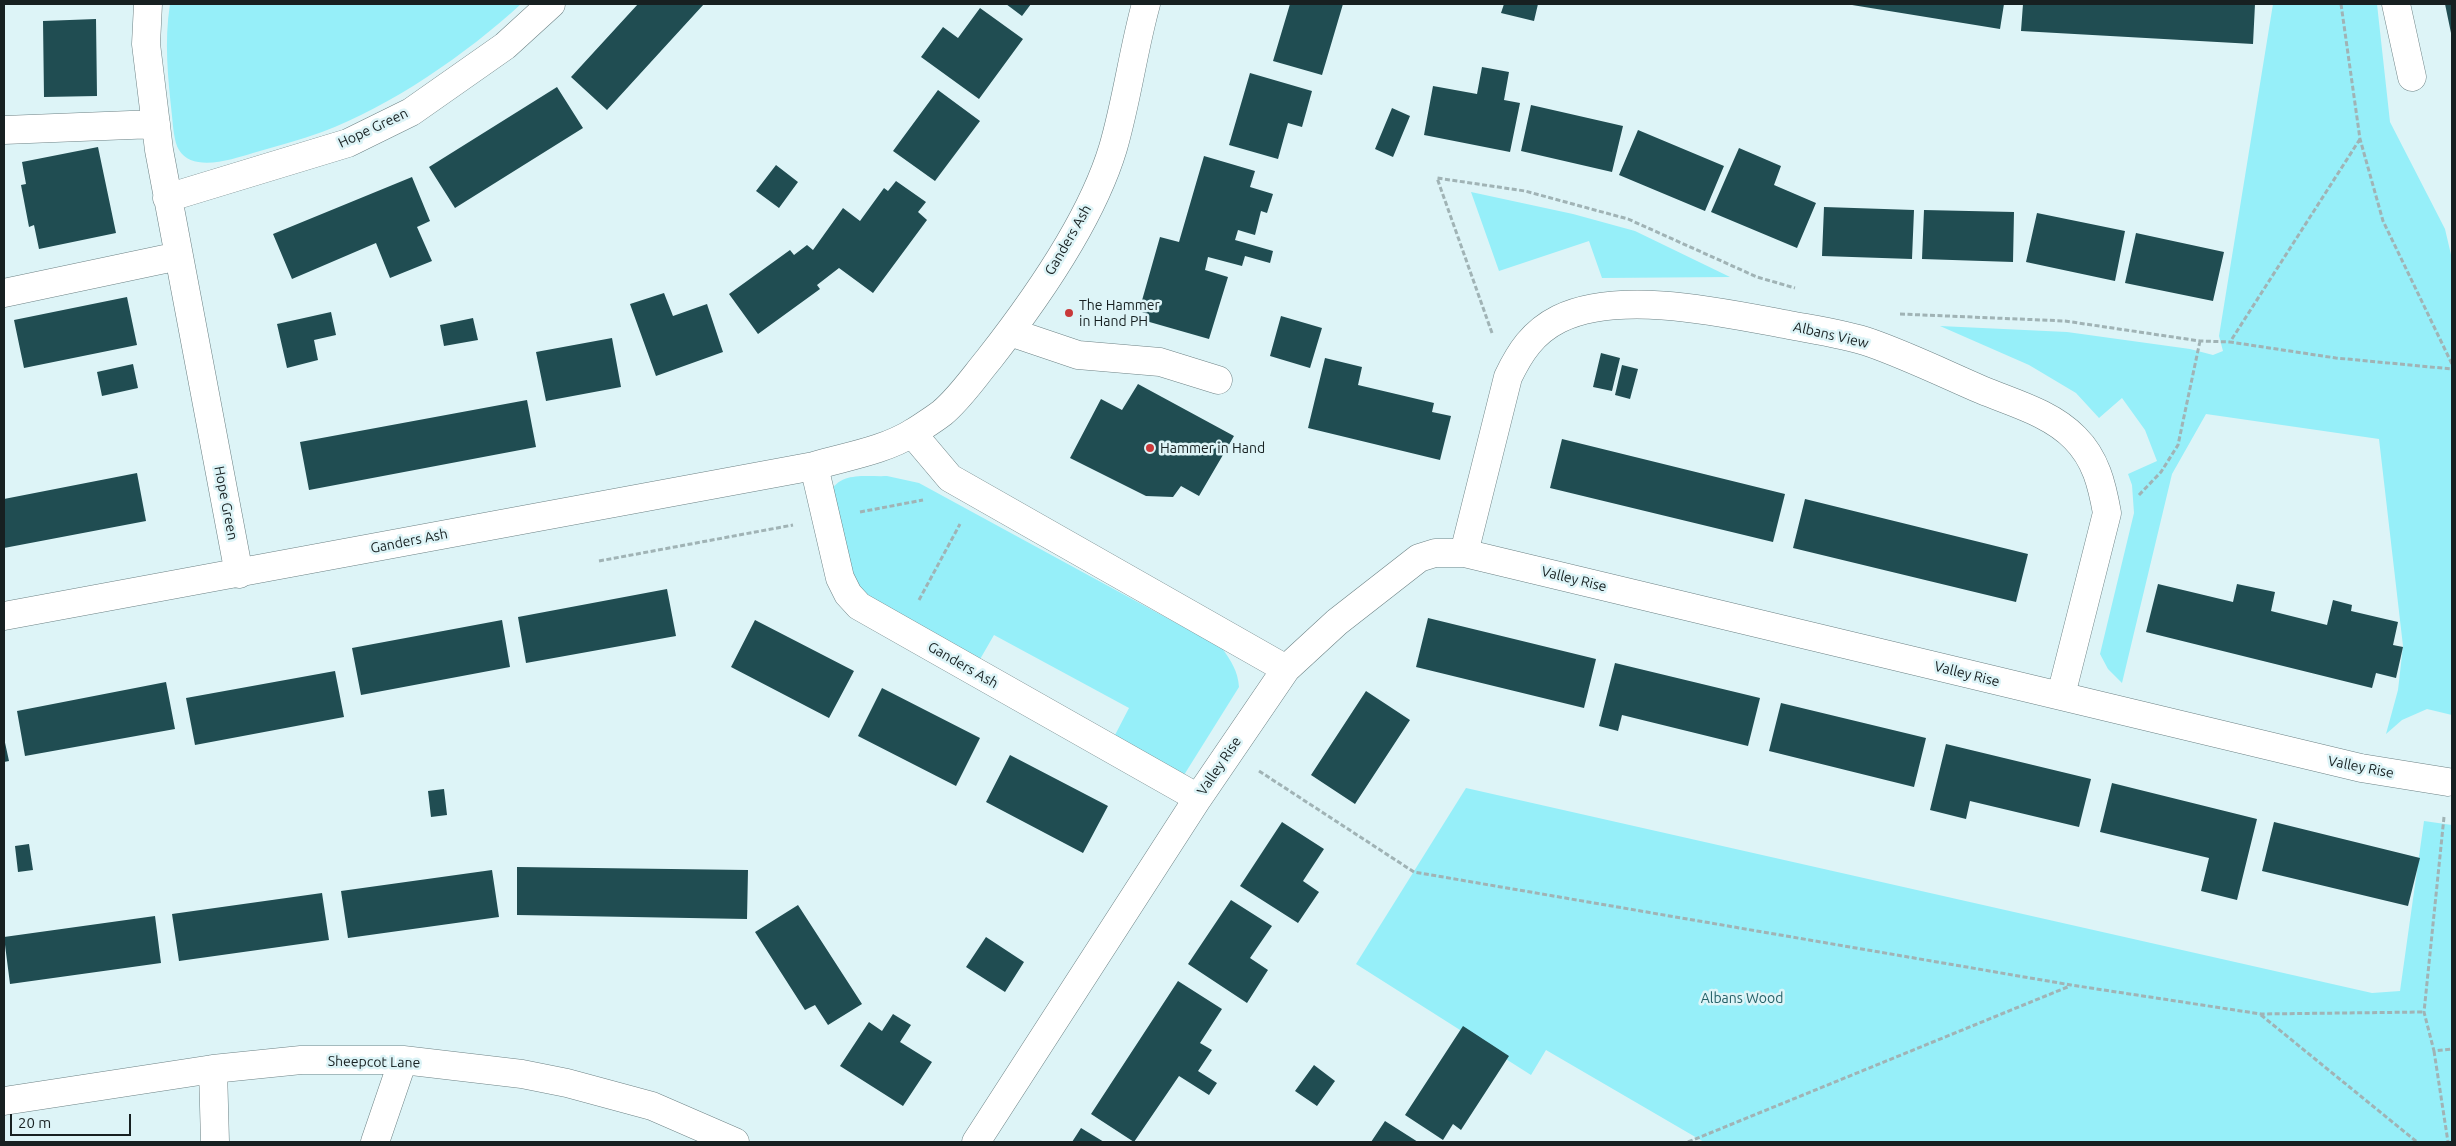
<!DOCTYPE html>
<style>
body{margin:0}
#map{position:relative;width:2456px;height:1146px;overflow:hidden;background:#ddf4f7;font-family:Ubuntu,sans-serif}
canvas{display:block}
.frame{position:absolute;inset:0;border:5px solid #172021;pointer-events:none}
.scale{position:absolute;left:10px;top:1114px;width:121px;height:22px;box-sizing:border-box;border:2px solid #172021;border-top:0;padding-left:6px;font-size:15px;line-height:18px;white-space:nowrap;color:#172021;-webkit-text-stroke:4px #ddf4f7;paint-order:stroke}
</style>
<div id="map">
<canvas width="2456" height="1146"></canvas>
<div class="frame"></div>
<div class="scale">20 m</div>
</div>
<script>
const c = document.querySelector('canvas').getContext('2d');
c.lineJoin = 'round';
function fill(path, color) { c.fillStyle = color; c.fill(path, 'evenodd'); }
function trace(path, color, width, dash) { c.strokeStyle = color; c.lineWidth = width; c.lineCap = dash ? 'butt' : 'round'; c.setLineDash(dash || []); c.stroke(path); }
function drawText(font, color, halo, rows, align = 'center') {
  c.font = font + ' Ubuntu,sans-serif'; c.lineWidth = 5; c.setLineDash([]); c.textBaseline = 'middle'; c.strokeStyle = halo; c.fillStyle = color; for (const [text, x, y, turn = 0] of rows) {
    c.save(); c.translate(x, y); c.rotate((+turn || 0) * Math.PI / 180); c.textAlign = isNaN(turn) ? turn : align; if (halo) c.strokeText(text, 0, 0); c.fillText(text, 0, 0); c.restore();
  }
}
const green = new Path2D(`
 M170,4H521C468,53 390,107 322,132C300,140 276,146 253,153C233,159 193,173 179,150C174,142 173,126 172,116C168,78 164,42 170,4Z
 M2273,4H2377L2390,122L2445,229L2452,259V715L2427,709L2402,720L2386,734L2398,690L2403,646L2379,439L2206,414L2172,474L2122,683L2108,669L2100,654L2134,513L2132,485L2128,474L2157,461L2145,430L2122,398L2099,418L2076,393L2029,365L1940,326L2067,332L2190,349L2213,355L2223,351L2219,336Z
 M1471,192L1573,214L1635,231L1730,277L1602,278L1589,241L1499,271Z
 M887,476L919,483L1222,648C1231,661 1238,671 1239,687L1184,775L1115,735L1129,708L994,635L979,661L869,599L851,576L830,493C840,471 866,477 887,476Z
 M1466,788L2372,993L2400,991L2424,821L2452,825V1142H1704L1546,1050L1531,1075L1356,964Z`);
const building = new Path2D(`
 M638,4H704L607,110L571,77Z
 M1006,4H1031L1022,16Z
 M1290,4H1343L1322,75L1273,61Z
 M1504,4H1538L1534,21L1501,13Z
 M1846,4H2004L2000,29Z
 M2023,4H2255L2253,44L2021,31Z
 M2445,4H2452V33H2451Z
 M980,8L1023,39L979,99L921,57L943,27L958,38Z
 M96,19L97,96L44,97L43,21Z
 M1482,67L1509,72L1504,100L1520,103L1510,152L1424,135L1433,86L1477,94Z
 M1250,73L1312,91L1302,127L1288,123L1278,159L1229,145Z
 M557,87L583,128L455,208L429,167Z
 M938,90L980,121L935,181L893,151Z
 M1531,105L1623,126L1612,172L1521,151Z
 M1392,108L1410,116L1393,157L1375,149Z
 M1638,130L1724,166L1705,211L1619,175Z
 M98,147L116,233L39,249L34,225L29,227L21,185L26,184L22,162Z
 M1739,148L1781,166L1774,185L1816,203L1797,248L1711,212Z
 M1204,156L1255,171L1250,187L1273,194L1267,213L1261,211L1255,235L1238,230L1235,240L1273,251L1270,263L1245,256L1242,266L1208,257L1205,270L1228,277L1209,339L1146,321L1148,314L1139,311L1160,237L1179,242Z
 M776,165L798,182L779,208L756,191Z
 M412,177L430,221L417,227L432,261L390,278L376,243L292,279L273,234Z
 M896,181L926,202L918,212L927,220L873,293L839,268L817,285L820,289L758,334L729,294L790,250L794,255L807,245L813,250L843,208L860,221L884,188L888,191Z
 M1824,207L1914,210L1912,259L1822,256Z
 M1924,210L2014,212L2013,262L1922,259Z
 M2037,213L2125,231L2115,281L2026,262Z
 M2136,233L2224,252L2213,301L2125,283Z
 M664,293L673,316L707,304L723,352L656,376L630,304Z
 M127,297L137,345L24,368L14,320Z
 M331,312L336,335L314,340L318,360L287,368L277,324Z
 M1281,316L1322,328L1310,368L1270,356Z
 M473,318L478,340L444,346L440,325Z
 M612,338L621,387L546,401L536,352Z
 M1601,353L1620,358L1612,391L1593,387Z
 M1325,358L1362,367L1358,385L1434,403L1432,412L1451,416L1440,460L1308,428Z
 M133,364L138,388L102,396L97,372Z
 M1622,365L1638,369L1630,399L1615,395Z
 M1138,384L1234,436L1199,496L1181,486L1173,497L1146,496L1070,458L1101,399L1122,410Z
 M527,400L536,447L309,490L300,442Z
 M1562,439L1785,494L1773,542L1550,488Z
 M137,473L146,521L4,548V499Z
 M1805,499L2028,554L2016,602L1793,548Z
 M2158,584L2233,602L2237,584L2275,592L2271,611L2327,625L2333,600L2352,605L2351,611L2398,622L2393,645L2403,647L2396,678L2376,673L2372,688L2146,632Z
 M667,589L676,636L526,663L518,617Z
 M1428,618L1596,659L1584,708L1416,667Z
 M502,620L510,667L361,695L352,648Z
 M755,620L854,671L829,718L731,667Z
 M1615,663L1760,698L1748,746L1622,715L1618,731L1599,726Z
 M335,671L344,717L195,745L186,698Z
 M166,682L175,729L25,756L17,711Z
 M882,688L980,738L956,786L858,736Z
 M1366,691L1410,720L1355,804L1311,775Z
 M1781,703L1926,738L1914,787L1769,751Z
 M4,738L9,761L4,762Z
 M1946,744L2091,779L2079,827L1970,801L1966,819L1930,810Z
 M1010,755L1108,806L1083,853L986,802Z
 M2112,783L2257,819L2237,900L2201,891L2209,858L2100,832Z
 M444,789L447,815L431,817L428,791Z
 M1282,822L1324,849L1303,881L1319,892L1298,923L1240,886Z
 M2274,822L2420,858L2408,906L2262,871Z
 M29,844L33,870L18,872L15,846Z
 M517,867L748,870L747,919L517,915Z
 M492,870L499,917L348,938L341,891Z
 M322,893L329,940L179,961L172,914Z
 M1231,900L1272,926L1250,958L1268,970L1247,1003L1188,964Z
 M798,905L862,1004L828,1025L815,1005L805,1010L755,932Z
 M155,916L161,963L10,984L4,937Z
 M986,937L1024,962L1005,992L966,967Z
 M1178,981L1222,1009L1200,1043L1212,1050L1198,1071L1217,1083L1209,1095L1179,1076L1134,1142L1091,1114Z
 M893,1014L911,1025L900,1042L932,1062L903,1106L840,1066L869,1022L882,1031Z
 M1463,1026L1509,1056L1461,1130L1453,1124L1443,1140L1405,1115Z
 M1314,1065L1335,1081L1317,1106L1295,1091Z
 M1385,1121L1418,1142H1371Z
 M1081,1128L1104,1142H1072Z`);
const path = new Path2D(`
 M2341,4L2360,139L2383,221L2452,364
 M2360,139L2230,342L2336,358L2452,369
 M1900,314L2065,321L2200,341L2230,342
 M1492,333L1437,178L1525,191L1628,219L1757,277L1795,288
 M2139,495L2161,472L2178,445L2200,341
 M860,512L923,500
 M599,561L793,525
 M919,600L960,524
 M1259,771L1414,872L2071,985L2261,1014L2424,1012
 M2444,817L2424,1012L2434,1051L2452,1049
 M2261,1015L2417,1142
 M2434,1051L2448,1142
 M1688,1142L2070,986`);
const minor = new Path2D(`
 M148,4L146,44L159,150L239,574
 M2396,4L2412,77
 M4,130L156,124
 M167,198L348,143L411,112L505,46L551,4
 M4,293L179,256
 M1010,332L1078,355L1160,362L1218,380
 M912,433L950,478L1286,669
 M814,466L840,578L848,594L859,606L1198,798
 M1464,553L1508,377C1520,352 1533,332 1559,319C1620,289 1725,313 1789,325C1816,330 1845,334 1871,343C1908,356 1945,374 1982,390C2013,403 2051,413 2075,438C2096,459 2102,485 2107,513L2061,695
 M4,616L814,466C848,456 883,451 914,432C923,426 933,420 942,413C960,398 974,377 989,359C1036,299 1091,221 1113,148C1127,100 1133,51 1146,4
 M213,1069L215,1142
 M4,1101L213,1069L301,1060H403L522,1074L567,1083L652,1106L735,1142
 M375,1142L403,1060
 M976,1142L1198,798L1286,669L1337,622L1419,558L1435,553H1464L2361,768L2448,782`);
const markers = [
 [1069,313,5,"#c8393a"],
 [1150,448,5,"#c8393a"]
];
const streetNames = [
 ["Hope Green",373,128,-25],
 ["Ganders Ash",1068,240,-60],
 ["Albans View",1831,335,13],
 ["Hope Green",226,503,79],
 ["Ganders Ash",409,541,-11],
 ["Valley Rise",1574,579,14],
 ["Ganders Ash",963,665,30],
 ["Valley Rise",1967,674,14],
 ["Valley Rise",1219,766,-56],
 ["Valley Rise",2361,767,11],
 ["Sheepcot Lane",374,1062,1]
];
const poiNames = [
 ["The Hammer",1079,305],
 ["in Hand PH",1079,321],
 ["Hammer in Hand",1160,448]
];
const parkNames = [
 ["Albans Wood",1742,998]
];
fill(green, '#96eff9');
fill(building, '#204d52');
trace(minor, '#6d8285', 29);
trace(path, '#a0b3b5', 3, [5, 2.5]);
trace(minor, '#fff', 28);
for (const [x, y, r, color] of markers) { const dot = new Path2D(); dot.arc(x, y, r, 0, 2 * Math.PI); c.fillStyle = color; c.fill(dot); trace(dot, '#ddf4f7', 2); }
drawText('14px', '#172021', '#ddf4f7', streetNames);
drawText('14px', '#172021', '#ddf4f7', poiNames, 'left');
drawText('14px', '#256067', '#ddf4f7', parkNames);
</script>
